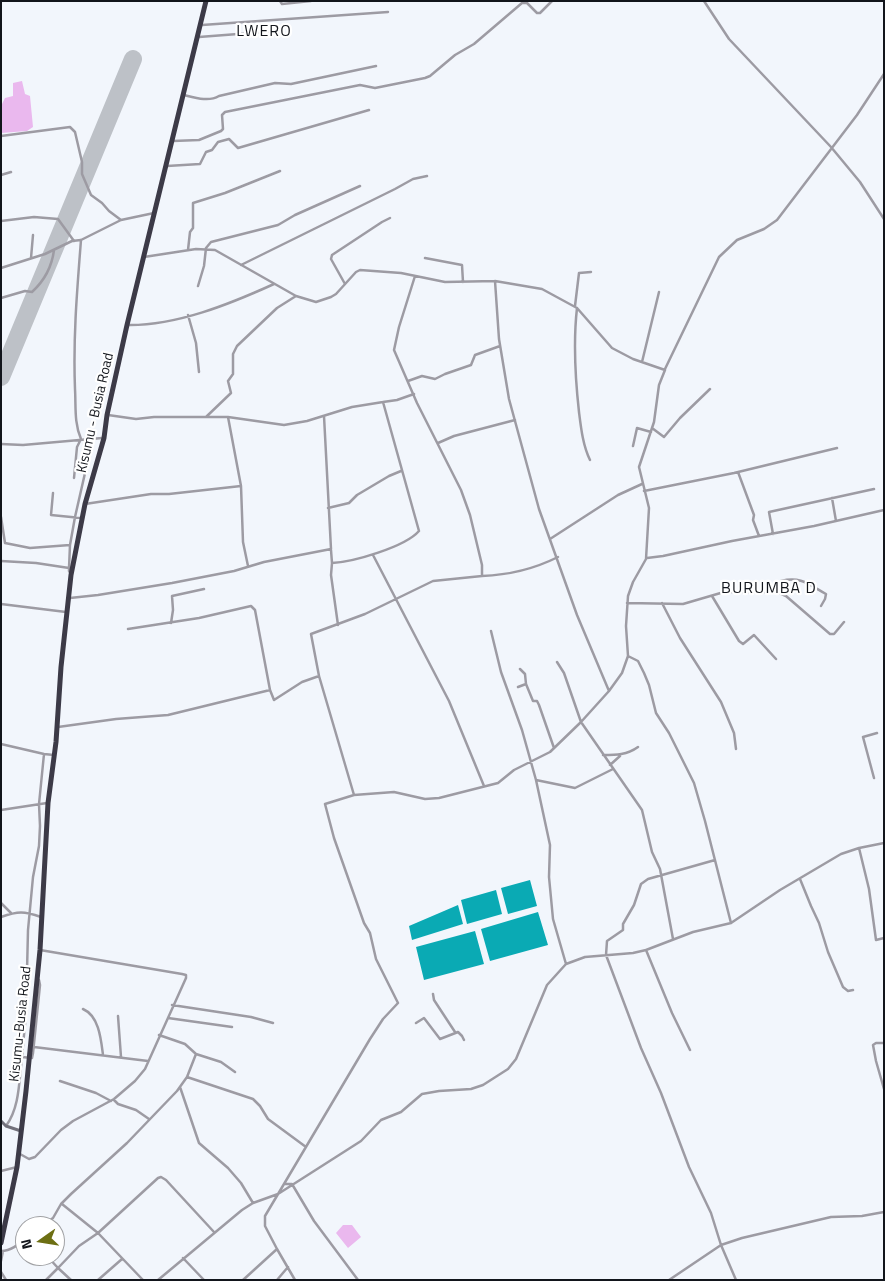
<!DOCTYPE html>
<style>
body{margin:0}
#map{position:relative;width:885px;height:1281px;overflow:hidden;background:#f2f6fc;font-family:"Titillium Web",sans-serif}
canvas{display:block}
.frame{position:absolute;inset:0;border:2px solid #12151b;pointer-events:none}
.north{position:absolute;left:15px;top:1216px;width:50px;height:50px;box-sizing:border-box;background:#fff;border:1px solid #a0a1a4;border-radius:50%;rotate:257deg;font-size:14px;font-weight:700;line-height:20px;text-align:center;color:#12151b}
.north::after{content:'';display:block;margin:auto;width:18px;height:22px;background:#6d6f13;clip-path:polygon(50% 0,100% 100%,50% 72%,0 100%)}
</style>
<div id="map">
<canvas width="885" height="1281"></canvas>
<div class="frame"></div>
<div class="north">N</div>
</div>
<script>
const c = document.querySelector('canvas').getContext('2d');
c.lineJoin = 'round';
function fill(path, color) { c.fillStyle = color; c.fill(path, 'evenodd'); }
function trace(path, color, width, dash) { c.strokeStyle = color; c.lineWidth = width; c.lineCap = dash ? 'butt' : 'round'; c.setLineDash(dash || []); c.stroke(path); }
function drawText(font, color, halo, rows, align = 'center') {
  c.font = font + ' "Titillium Web",sans-serif'; c.lineWidth = 4.5; c.setLineDash([]); c.textBaseline = 'middle'; c.strokeStyle = halo; c.fillStyle = color; for (const [text, x, y, turn = 0] of rows) {
    c.save(); c.translate(x, y); c.rotate((+turn || 0) * Math.PI / 180); c.textAlign = isNaN(turn) ? turn : align; if (halo) c.strokeText(text, 0, 0); c.fillText(text, 0, 0); c.restore();
  }
}
const green = new Path2D(`
 M22,81L25,94L30,96L33,127L27,131L1,133V106L5,98L13,96V83Z
 M343,1225H352L361,1237L348,1248L336,1233Z`);
const water = new Path2D(`
 M530,880L537,906L508,914L501,888Z
 M496,890L502,914L467,924L461,900Z
 M458,905L463,924L412,940L409,926Z
 M538,912L548,945L490,961L481,929Z
 M475,931L484,964L424,980L416,947Z`);
const runway = new Path2D(`
 M1,377L133,59`);
const street = new Path2D(`
 M280,1L282,4L311,1
 M704,1L729,39L831,147L860,182L884,219
 M202,25L388,12
 M199,37L277,31
 M184,95C196,98 209,102 219,96L275,83L291,84L376,66
 M1,136L70,127L75,132L82,162V174L91,195L102,203L109,211L121,220
 M173,141L199,140L221,131L223,129L222,115L225,112L360,85L375,88L425,78L430,76L455,55L474,44L522,3H527L537,13H540L552,1
 M167,166L200,164L206,152L212,150L218,142L229,139L238,148L369,110
 M1,175L11,172
 M1,221L34,217L58,219L74,241
 M188,250L190,232L193,228V203L225,193L280,171
 M144,257L196,249L215,250L296,296L316,302L331,297L336,294L356,272L360,270L401,273L445,282L495,281L542,289L577,308L612,348L633,359L665,370L659,385L654,422L639,467L649,508L646,559L633,582L628,596L626,626L628,656L622,673L609,691L581,722L550,752L514,770L498,783L439,798L425,799L394,792L354,795L325,804L334,838L364,923L370,933L376,959L398,1003L383,1019L370,1039L265,1216V1226L277,1249L243,1280
 M31,258L33,235
 M425,258L462,265L463,282
 M241,265L395,189L413,179L427,176
 M1,268L45,254L72,241L81,240L121,220L154,213
 M495,281L499,339L509,399L539,509L577,615L609,691
 M345,284L331,259L332,255L382,222L390,218
 M198,286L204,266L206,248L211,242L278,225L295,215L360,186
 M1,298L25,291L32,292C44,281 52,266 54,250
 M575,306L579,273L591,272
 M577,308C573,343 575,376 579,412C581,428 583,446 590,460
 M188,315L196,343L199,372
 M127,325C176,326 230,304 274,284
 M642,362L659,292
 M665,369L719,257L737,240L764,229L777,220L857,115L884,74
 M408,381L422,376L435,379L445,374L471,365L475,355L500,346
 M108,415L136,419L154,417H228L284,425L307,421L352,407L383,402
 M206,417L231,393L228,381L233,374V354L237,346L277,308L296,296
 M228,417L241,486L243,542L248,566
 M652,428L664,437L680,418L710,389
 M438,443L454,436L515,420
 M1,444L23,445L102,438
 M633,446L637,428L651,432
 M738,472L754,515L753,520L759,536
 M74,478L77,447L81,439C74,423 76,406 75,389C73,338 77,291 81,240
 M644,491L734,473L837,448
 M53,493L51,515L81,518
 M832,498L836,521
 M85,504L151,494H169L241,486
 M328,508L349,503L357,495L389,476L401,471
 M1,517L5,543L30,548L70,545
 M773,534L769,512L874,489
 M550,539L618,495L642,484
 M331,550L332,563
 M373,555L449,701L484,786
 M647,558L663,556L732,541L814,526L884,510
 M1,561L36,563L69,568V571L71,574
 M69,568L70,545L75,517L93,438
 M482,576C509,575 534,569 558,557
 M782,593L781,581C802,576 809,585 826,594L825,599L821,606
 M712,596L739,641L743,644L754,635L776,659
 M70,598L98,595L172,583L234,571L264,562L331,549L324,416
 M627,603L683,604L724,592H777L786,596L830,634H834L844,622
 M662,603L680,638L721,702L734,733L736,749
 M1,604L66,612
 M171,623L173,610L172,596L204,589
 M338,625L331,575L332,563C353,562 405,547 419,531L383,402L397,400L414,394
 M128,629L199,618L251,606L255,610L270,690L274,700L302,682L319,676
 M491,631L501,672L522,730L536,780L550,845L549,877L553,919L566,964
 M628,656L638,661L644,673L649,685L656,713L669,733L694,783L705,821L731,923
 M557,662L564,673L581,722L642,810L652,852L660,869L673,939
 M520,669L525,674L526,684
 M518,687L526,684L533,701H537L539,705L554,748
 M58,727L116,719L168,715L270,690
 M1,744L44,754L54,755
 M603,755C616,755 627,755 638,747
 M610,765L620,756
 M874,778L863,737L877,733
 M536,780L575,788L613,769
 M354,795L319,676L311,634L365,614L433,581L482,576V565L470,515L461,490L417,403L394,350L399,327L415,276
 M1,810L47,803
 M859,848L869,889L876,940L884,938
 M715,860L648,879L641,884L634,905L623,924V930L607,941L606,955L641,1048L661,1093L689,1167L711,1213L721,1245L736,1280
 M800,879L811,906L819,923L828,952L843,987L848,991L853,990
 M1,903L11,913
 M1,917C18,911 24,911 41,917
 M646,950L672,1013L690,1050
 M39,980L40,985L33,1053L32,1058L22,1057L26,1013L28,930L33,877L39,846L40,826L39,804L44,754
 M433,994L434,1000L455,1032
 M172,1005L251,1017L273,1023
 M83,1009C99,1016 101,1039 103,1055
 M118,1016L121,1057
 M168,1018L232,1027
 M416,1023L424,1018L440,1039L458,1032L462,1036L464,1040
 M884,1043H876L873,1045L876,1061L884,1089
 M34,1047L148,1061
 M196,1054L221,1062L235,1072
 M187,1077L253,1099L260,1106L268,1119L306,1147
 M60,1081L96,1093L111,1101
 M180,1087L199,1143L228,1168L241,1183L253,1203
 M114,1100L118,1104L136,1110L149,1119
 M6,1126C20,1107 19,1080 22,1057
 M20,1154L29,1159L35,1157L61,1130L73,1121L114,1099L135,1081L145,1069L186,978V975L182,974L40,950
 M1,1171L17,1167
 M284,1184H292L314,1221L358,1280
 M62,1204L98,1233L143,1280
 M42,1226L53,1218L61,1204L71,1194L127,1143L177,1091L187,1077L196,1054L185,1044L159,1035
 M277,1249L295,1280
 M1,1251C11,1251 18,1245 25,1238
 M183,1258L204,1280
 M1,1261L3,1251
 M1,1272L6,1280
 M46,1280L58,1268L47,1256
 M71,1280L58,1268L79,1246L98,1233L158,1178L161,1177L166,1180L214,1232
 M98,1280L122,1259
 M158,1280L242,1210L253,1203L278,1194L325,1164L361,1141L381,1120L401,1112L422,1094L439,1091L471,1089L483,1085L508,1069L516,1059L547,985L566,964L585,957L633,953L646,950L693,932L731,923L780,890L841,854L859,848L884,843
 M277,1280L288,1267
 M669,1280L721,1245L742,1238L831,1217L862,1216L884,1212`);
const secondary = new Path2D(`
 M1,1121L6,1126L21,1131`);
const highway = new Path2D(`
 M1,1243L17,1167L26,1091L40,950L48,803L56,742L61,667L71,575L85,504L104,438L107,415L127,325L206,1`);
const streetNames = [
 ["Kisumu - Busia Road",96,413,-77],
 ["Kisumu-Busia Road",21,1024,-84]
];
const quarterNames = [
 ["LWERO",264,32],
 ["BURUMBA D",769,589]
];
fill(green, '#eab8ee');
fill(water, '#0aaab4');
trace(runway, '#bdc1c7', 18);
trace(street, '#9d9ba3', 2.5);
trace(secondary, '#72717b', 3);
trace(highway, '#3c3a47', 5);
drawText('14px', '#12151b', '#fff', streetNames);
c.letterSpacing = '1px';
drawText('16px', '#12151b', '#fff', quarterNames);
c.letterSpacing = '0px';
</script>
